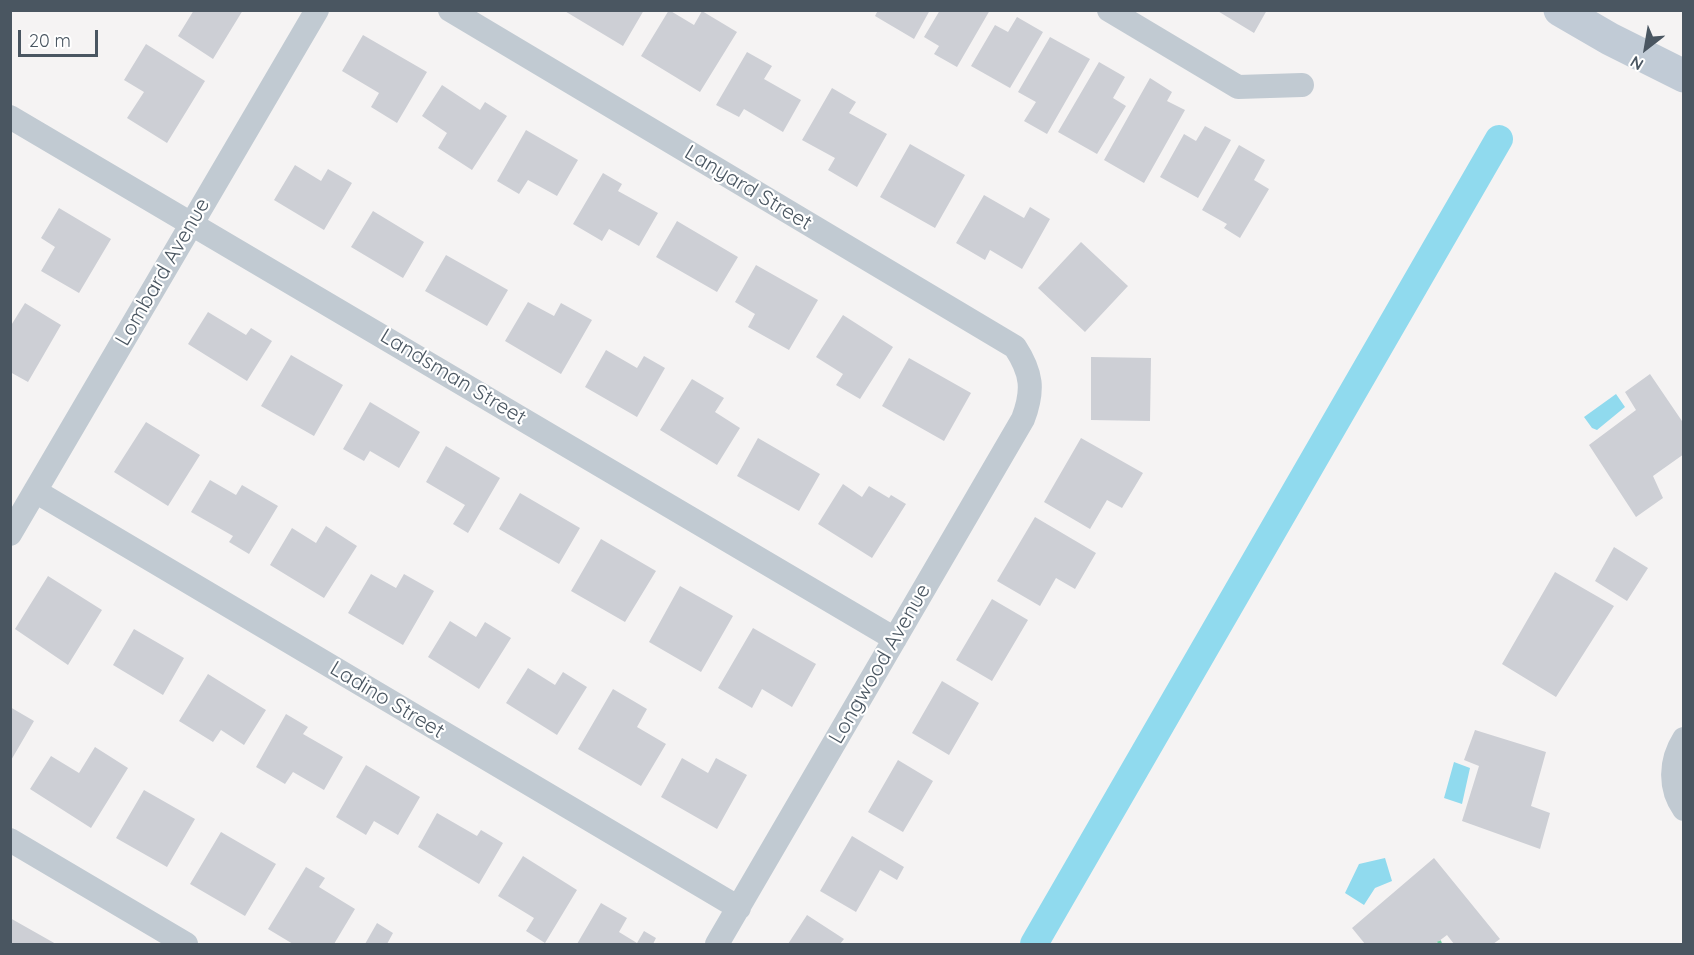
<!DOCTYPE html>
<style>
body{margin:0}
#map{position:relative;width:1694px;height:955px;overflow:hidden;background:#f5f3f3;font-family:Quicksand,sans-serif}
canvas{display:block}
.frame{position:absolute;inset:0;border:12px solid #4a5661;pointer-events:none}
.north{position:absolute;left:1616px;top:18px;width:60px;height:60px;-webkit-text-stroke:4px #fff;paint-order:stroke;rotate:211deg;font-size:16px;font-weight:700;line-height:24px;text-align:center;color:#4a5661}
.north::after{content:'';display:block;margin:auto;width:21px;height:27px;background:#4a5661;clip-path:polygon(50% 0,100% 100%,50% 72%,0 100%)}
.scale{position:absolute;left:18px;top:30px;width:80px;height:27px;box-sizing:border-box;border:3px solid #4a5661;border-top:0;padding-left:8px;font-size:18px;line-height:21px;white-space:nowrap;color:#4a5661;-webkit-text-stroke:4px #fff;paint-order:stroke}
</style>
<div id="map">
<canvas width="1694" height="955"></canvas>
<div class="frame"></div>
<div class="north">N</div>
<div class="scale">20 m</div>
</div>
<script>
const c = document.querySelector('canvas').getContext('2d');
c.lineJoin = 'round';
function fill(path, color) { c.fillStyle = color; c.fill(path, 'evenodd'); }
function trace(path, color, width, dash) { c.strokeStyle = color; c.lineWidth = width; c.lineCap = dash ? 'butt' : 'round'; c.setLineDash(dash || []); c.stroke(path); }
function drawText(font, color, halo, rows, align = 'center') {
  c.font = font + ' Quicksand,sans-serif'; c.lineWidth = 4.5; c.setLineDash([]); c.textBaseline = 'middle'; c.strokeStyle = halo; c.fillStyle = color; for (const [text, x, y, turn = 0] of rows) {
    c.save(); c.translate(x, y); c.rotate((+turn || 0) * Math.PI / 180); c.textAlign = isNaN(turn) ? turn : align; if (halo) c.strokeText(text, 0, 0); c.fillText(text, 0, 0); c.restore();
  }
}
const water = new Path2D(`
 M1616,394L1625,407L1597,430L1592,428L1584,417Z
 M1454,762L1470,768L1462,804L1444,798Z
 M1385,858L1392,881L1375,888L1364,905L1345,893L1359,864Z`);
const canal = new Path2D(`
 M1034,944L1499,139`);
const building = new Path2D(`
 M194,10H243L213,59L178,36Z
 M563,10H644L623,46Z
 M669,10L694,25L702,11L737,32L700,92L641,56Z
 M878,10H930L914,39L875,16Z
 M940,10H990L957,67L934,54L939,46L924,37Z
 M1216,10H1267L1254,33Z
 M1017,17L1043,32L1010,88L971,66L995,25L1008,32Z
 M363,35L427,72L397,123L371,107L379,93L342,71Z
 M1050,37L1090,59L1047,134L1024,121L1036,102L1018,92Z
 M146,44L205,81L167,143L127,118L144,92L124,80Z
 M747,52L772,66L764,79L801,100L783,132L744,109L739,117L716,105Z
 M1099,62L1125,77L1113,98L1126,106L1097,154L1058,132Z
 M1150,78L1172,92L1167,101L1185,110L1144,183L1104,160Z
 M442,85L480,110L485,102L507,116L472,170L438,148L447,133L422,116Z
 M832,88L856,102L849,113L887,134L857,187L828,170L835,158L802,140Z
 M1205,126L1231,140L1198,198L1160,177L1184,134L1196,141Z
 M526,130L578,160L557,196L528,180L519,194L497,181Z
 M910,144L965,175L935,228L880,197Z
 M1239,145L1265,160L1254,180L1269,189L1240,238L1224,228L1227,224L1202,210Z
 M295,165L321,181L328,169L352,183L324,230L274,200Z
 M603,173L622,184L618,191L658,213L639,246L609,229L602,241L573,224Z
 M984,195L1024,218L1030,207L1050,219L1022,269L990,250L985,260L956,243Z
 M59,208L111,239L79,293L41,271L55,247L41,238Z
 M373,211L424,242L403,278L351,247Z
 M677,221L738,257L717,292L656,257Z
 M1081,242L1128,286L1085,332L1038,288Z
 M446,255L508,290L487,326L425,291Z
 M756,265L818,300L789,350L748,327L755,314L735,302Z
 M528,302L554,316L561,303L592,320L561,374L505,341Z
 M25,303L61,325L28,382L10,372V327Z
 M208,312L246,335L251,328L272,341L247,381L188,344Z
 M843,315L893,347L860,399L836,385L843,374L816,357Z
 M606,350L637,368L644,356L665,368L637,417L585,387Z
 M291,355L343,385L314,436L261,406Z
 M1091,357L1151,358L1150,421L1091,420Z
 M909,358L971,393L944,441L882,406Z
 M1650,374L1684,424V454L1653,476L1663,498L1636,517L1589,445L1636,410L1625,392Z
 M692,379L724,398L715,412L740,428L717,465L660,430Z
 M370,402L420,432L399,468L370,451L364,461L343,449Z
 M146,422L200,455L168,506L114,472Z
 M758,438L820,474L799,511L737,476Z
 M1081,438L1143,473L1122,508L1107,500L1090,529L1044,502Z
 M446,446L500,478L468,533L453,524L465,505L426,482Z
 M210,480L236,495L242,485L278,506L249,554L229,542L233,536L191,512Z
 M843,484L862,497L869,486L889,498L891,495L906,504L872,558L818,524Z
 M520,493L580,528L559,564L499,529Z
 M1035,517L1096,553L1075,589L1056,578L1040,606L997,581Z
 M326,526L357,546L324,598L270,565L292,528L316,543Z
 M601,539L656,571L625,622L571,591Z
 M1614,547L1648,568L1627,601L1595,581Z
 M1555,572L1614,606L1556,697L1502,664Z
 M371,574L396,588L404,574L434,591L403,645L348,613Z
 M48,576L102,610L68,665L15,629Z
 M680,586L733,616L701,672L649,642Z
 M992,599L1028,620L992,681L956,660Z
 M450,621L476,637L485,622L511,638L479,689L428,657Z
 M753,628L816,664L792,707L762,689L752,708L718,688Z
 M134,629L184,658L163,695L113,665Z
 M528,668L555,685L563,672L587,687L557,735L506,703Z
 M208,674L266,710L244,745L221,730L213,742L179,721Z
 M942,681L979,703L949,755L912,733Z
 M613,689L647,709L637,727L666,744L641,786L578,749Z
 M10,707L34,721L10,762Z
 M286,714L308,727L303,734L343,757L324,790L293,772L285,784L256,767Z
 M1475,730L1546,752L1531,806L1550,813L1540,849L1462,821L1479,766L1464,760Z
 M95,747L128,768L91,828L30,789L51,756L79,773Z
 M682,758L708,773L716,758L747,775L717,829L661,797Z
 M898,760L933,781L903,832L868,812Z
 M366,765L420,797L398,835L374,821L366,835L336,817Z
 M144,790L195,819L167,867L116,838Z
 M437,813L477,836L481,830L503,843L479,884L418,847Z
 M221,832L276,864L245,916L190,884Z
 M852,836L904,867L897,880L880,870L856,912L820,891Z
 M523,856L577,890L545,943L526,931L534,918L498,896Z
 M1434,858L1500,939L1493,944H1454L1447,935L1435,944H1365L1352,928Z
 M306,867L325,878L319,887L355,909L334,944H293L268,929Z
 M601,903L627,918L619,932L637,943L644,931L656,938L653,944H577Z
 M807,915L844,939L840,944H788Z
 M10,918L56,944H10Z
 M377,923L393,933L387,944H365Z`);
const path = new Path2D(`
 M1439,941L1440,944`);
const street = new Path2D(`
 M450,10L1015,347C1032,373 1034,390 1023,419L717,944
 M1109,10L1238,87L1302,85
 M10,117L895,639
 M35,491L739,908
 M10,534L317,10
 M1684,739C1670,761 1669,788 1684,809
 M10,840L186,944`);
const secondary = new Path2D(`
 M1560,10L1610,39L1684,76`);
const streetNames = [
 ["Lanyard Street",748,188,31],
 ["Lombard Avenue",163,272,-60],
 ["Landsman Street",453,377,31],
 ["Longwood Avenue",880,664,-60],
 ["Ladino Street",387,700,31]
];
fill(water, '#90daee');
trace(canal, '#90daee', 28);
fill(building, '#cdcfd5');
trace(path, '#7ad0a6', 4, [4.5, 3]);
trace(street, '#c1cad2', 24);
trace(secondary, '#c1cbd6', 33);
drawText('21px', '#4a5661', '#fff', streetNames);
</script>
